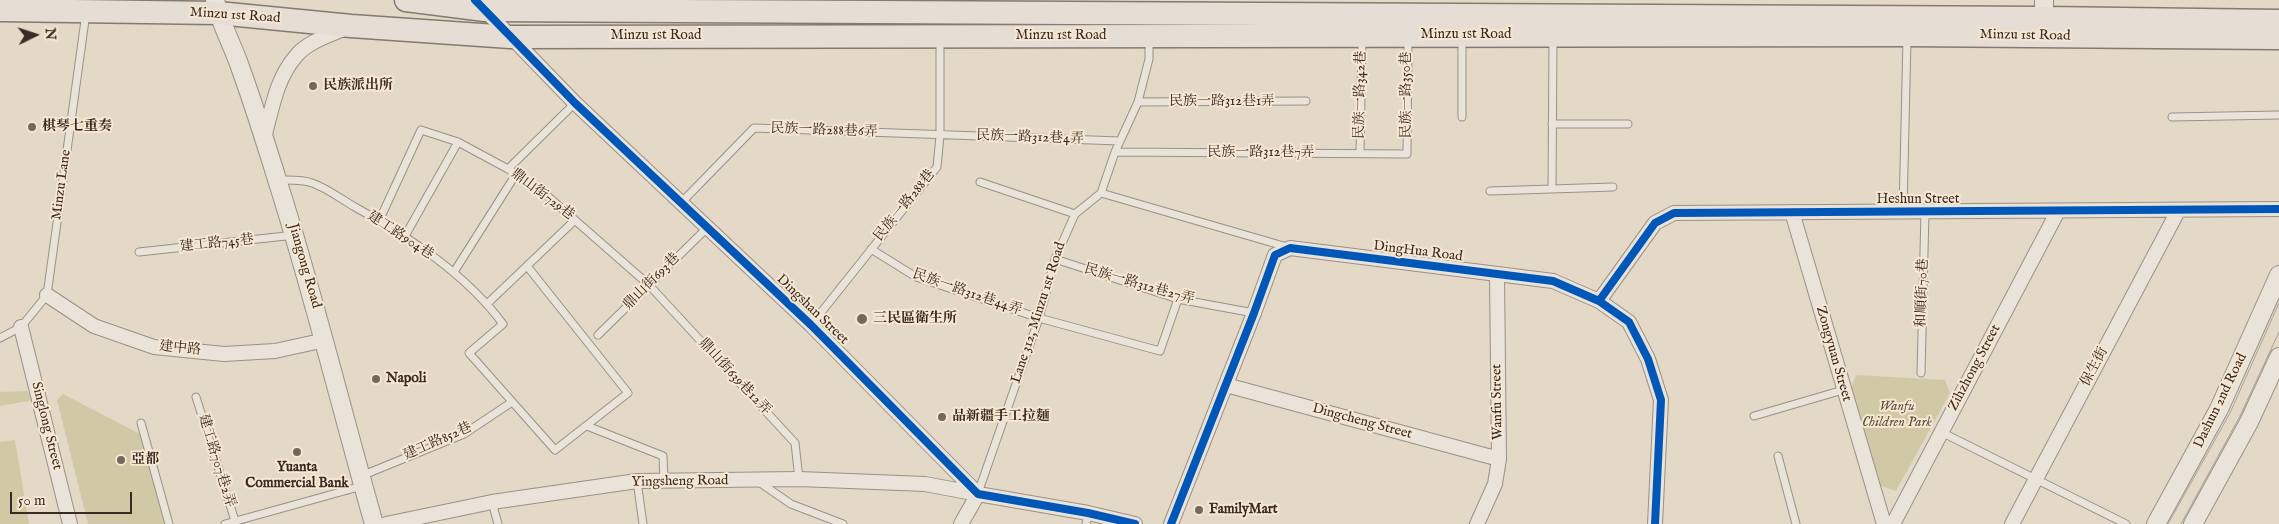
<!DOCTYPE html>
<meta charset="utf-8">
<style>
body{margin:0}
#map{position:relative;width:2279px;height:524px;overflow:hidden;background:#e4d8c6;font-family:"IM FELL English",serif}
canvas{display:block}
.north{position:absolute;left:10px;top:10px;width:50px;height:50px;-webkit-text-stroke:4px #f6e7d2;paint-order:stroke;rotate:86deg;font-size:14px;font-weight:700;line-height:20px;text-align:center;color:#3a2a23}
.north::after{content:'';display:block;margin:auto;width:18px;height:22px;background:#3a2a23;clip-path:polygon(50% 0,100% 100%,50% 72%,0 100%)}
.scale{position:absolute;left:10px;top:492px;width:122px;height:22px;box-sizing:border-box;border:2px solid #3a2a23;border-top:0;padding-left:6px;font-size:15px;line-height:18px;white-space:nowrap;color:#3a2a23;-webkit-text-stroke:4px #f6e7d2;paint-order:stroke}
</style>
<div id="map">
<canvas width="2279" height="524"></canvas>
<div class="north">N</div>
<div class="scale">50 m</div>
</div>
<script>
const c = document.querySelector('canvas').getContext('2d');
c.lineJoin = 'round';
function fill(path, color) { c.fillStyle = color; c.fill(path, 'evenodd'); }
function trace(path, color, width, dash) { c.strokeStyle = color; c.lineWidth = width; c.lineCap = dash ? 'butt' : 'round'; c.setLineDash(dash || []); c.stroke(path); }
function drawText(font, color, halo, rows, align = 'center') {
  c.font = font + ' "IM FELL English","Noto Serif TC",serif'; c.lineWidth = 4; c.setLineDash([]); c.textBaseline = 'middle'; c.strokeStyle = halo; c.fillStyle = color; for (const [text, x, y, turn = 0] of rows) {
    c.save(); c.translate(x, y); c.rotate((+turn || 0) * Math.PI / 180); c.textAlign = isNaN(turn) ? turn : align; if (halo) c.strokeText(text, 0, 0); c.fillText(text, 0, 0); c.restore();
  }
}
const green = new Path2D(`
 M1856,375L1945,380L1950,393L1896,491L1881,486L1851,388Z
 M27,391L34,400L0,406V392Z
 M63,394L140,434L166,524H88L57,400Z
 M15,440L29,524H0V442Z`);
const service = new Path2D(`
 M1462,38V117
 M1138,102L1306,101
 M2172,117L2279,115
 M1552,124H1628
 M1115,152L1407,154L1408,40
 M1360,153L1362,39
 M508,169L575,103
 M278,180C288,180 302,179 312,183C327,188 341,199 355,207C410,238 465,273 503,324L469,353L555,450L628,393L527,266
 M980,182L1075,214
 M1552,189L1553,38
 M1490,191L1613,187
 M1101,193L1287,247
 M680,204L754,128L1120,141
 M1903,212L1907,38
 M379,221L421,130L458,142L508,169L544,193L649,285L795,443L799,479
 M405,236L458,142
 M871,249L916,277L1039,318L1160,351L1178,299
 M139,252L295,235
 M1055,259L1178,299L1254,313
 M454,272L516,174
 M488,303L575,220
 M811,325L937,167L940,136V39
 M598,335L706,229
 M0,338L21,327L47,295L86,13
 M1921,373L1925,212
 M196,397L236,524
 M1754,416L1843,390
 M141,423L169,524
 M587,426L663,456L664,482
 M1941,432L2126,524
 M1778,456L1796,524
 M361,476L464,434L512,402
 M637,481L643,524
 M759,482L791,504L843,524
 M978,493L1039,318L1055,259L1075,214L1101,193L1115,152L1138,102L1149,59V40
 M492,502L498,524
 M225,524L362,486
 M1086,524L1088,513`);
const minor = new Path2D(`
 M484,9L575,103L811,325L978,494L1088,513L1135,524
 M264,138C272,109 276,79 296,56C307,42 330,35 346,28
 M1792,212L1884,524
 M47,295L94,326L154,347L224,354L275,351L325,340
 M1599,301L1655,223L1674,213L2279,209
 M21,327L70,524
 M1226,385L1499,459
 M386,524L492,502L637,481L799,479L925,484L978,494L961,524
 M1171,524L1254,313L1275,255L1290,248L1553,281L1599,301L1629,322L1648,359L1661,400L1655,524
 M1477,524L1495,484L1499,459L1497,275
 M1893,524L2058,211
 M2012,524L2178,211`);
const tertiary = new Path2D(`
 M215,0C220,22 231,42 239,64C254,105 267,147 280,189C315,300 342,412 374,524
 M2044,0V29
 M2156,524L2219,409L2279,275
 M2193,524L2249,422L2279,357`);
const primary = new Path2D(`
 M406,0L485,10L2044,18L2279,21
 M0,10L218,13L351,26L510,37L1907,35L2279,38`);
const tram = new Path2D(`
 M2168,524L2230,413L2279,303
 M2181,524L2240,416L2279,332`);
const cycleway = new Path2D(`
 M475,0L575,103L811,325L978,494L1088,513L1135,524
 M1599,301L1655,223L1674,213L2279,209
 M1171,524L1254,313L1275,255L1290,248L1553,281L1599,301L1629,322L1648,359L1661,400L1655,524`);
const markers = [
 [313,86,5,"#76675c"],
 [32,127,5,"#76675c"],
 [862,319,6,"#76675c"],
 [376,379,5,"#76675c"],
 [942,417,5,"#76675c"],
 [297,452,5,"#76675c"],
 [121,460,5,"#76675c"],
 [1199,510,5,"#76675c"]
];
const streetNames = [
 ["Minzu 1st Road",235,16,4],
 ["Minzu 1st Road",1466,35],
 ["Minzu 1st Road",656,36],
 ["Minzu 1st Road",1061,36],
 ["Minzu 1st Road",2025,36,1],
 ["民族一路342巷",1361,95,-89],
 ["民族一路350巷",1407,95,-90],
 ["民族一路312巷1弄",1222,102],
 ["民族一路288巷6弄",824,131,2],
 ["民族一路312巷4弄",1030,138,2],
 ["民族一路312巷7弄",1261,153],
 ["Minzu Lane",62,185,-82],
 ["鼎山街729巷",542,195,37],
 ["Heshun Street",1918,200],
 ["民族一路288巷",905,206,-51],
 ["建工路904巷",400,236,33],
 ["建工路745巷",217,244,-6],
 ["DingHua Road",1418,252,7],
 ["Jiangong Road",304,266,74],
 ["鼎山街693巷",652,282,-45],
 ["民族一路312巷27弄",1139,285,16],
 ["民族一路312巷44弄",967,293,19],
 ["和順街70巷",1923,293,-88],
 ["Dingshan Street",812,310,44],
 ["Lane 312, Minzu 1st Road",1039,313,-72],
 ["建中路",180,349,6],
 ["Zongyuan Street",1833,354,74],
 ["保生街",2095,367,-62],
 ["Zihzhong Street",1975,368,-62],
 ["鼎山街639巷12弄",734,377,47],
 ["Dashun 2nd Road",2221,401,-64],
 ["Wanfu Street",1498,402,-91],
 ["Dingcheng Street",1362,422,15],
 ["Singlong Street",46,426,76],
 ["建工路852巷",438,442,-24],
 ["建工路707巷2弄",216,461,73],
 ["Yingsheng Road",680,482,-1]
];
const poiNames = [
 ["民族派出所",323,86],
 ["棋琴七重奏",42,127],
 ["三民區衛生所",873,319],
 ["Napoli",386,379],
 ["品新疆手工拉麵",952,417],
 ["亞都",131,460],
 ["Yuanta",297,468,"center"],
 ["Commercial Bank",297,484,"center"],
 ["FamilyMart",1209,510]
];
const parkNames = [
 ["Wanfu",1897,407],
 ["Children Park",1897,423]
];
fill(green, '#d1c9a6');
trace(service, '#9a9186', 9);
trace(minor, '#9a9186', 16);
trace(tertiary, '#9a9186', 20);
trace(primary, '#837a70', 25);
trace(service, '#e9e3da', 7);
trace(minor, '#e9e3da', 14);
trace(tertiary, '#e9e3da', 18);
trace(primary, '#e6ded4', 22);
trace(tram, '#aba49d', 1);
trace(cycleway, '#0057b8', 8);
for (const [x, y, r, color] of markers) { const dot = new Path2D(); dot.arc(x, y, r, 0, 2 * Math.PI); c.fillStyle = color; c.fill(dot); trace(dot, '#f6e7d2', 2); }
drawText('14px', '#3a2a23', '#f6e7d2', streetNames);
drawText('bold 14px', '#3a2a23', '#f6e7d2', poiNames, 'left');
drawText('italic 14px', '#5c4f3d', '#f6e7d2', parkNames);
</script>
